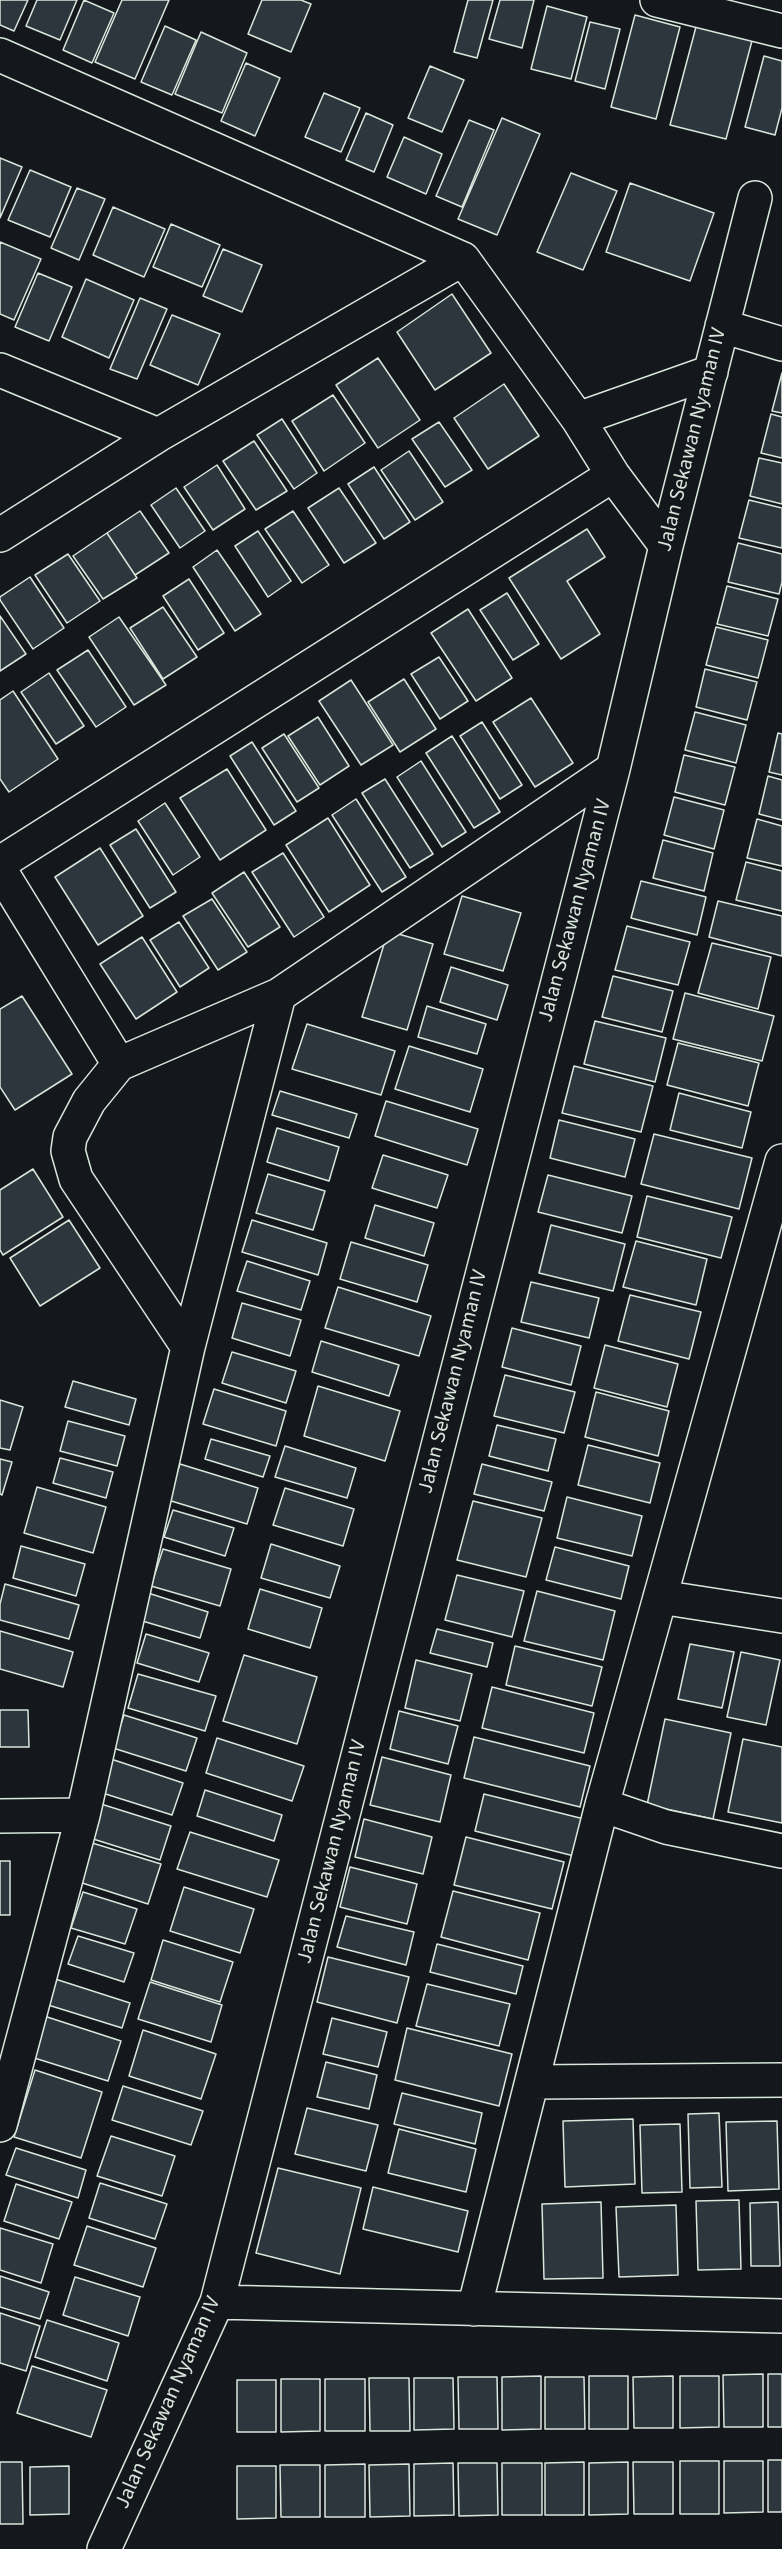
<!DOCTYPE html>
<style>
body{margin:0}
canvas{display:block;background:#14181c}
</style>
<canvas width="782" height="2549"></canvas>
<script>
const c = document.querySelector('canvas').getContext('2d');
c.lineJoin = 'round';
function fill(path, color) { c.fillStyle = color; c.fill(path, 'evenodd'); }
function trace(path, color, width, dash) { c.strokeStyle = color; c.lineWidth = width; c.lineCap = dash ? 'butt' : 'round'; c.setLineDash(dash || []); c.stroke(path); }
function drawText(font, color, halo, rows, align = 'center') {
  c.font = font + ' "Source Sans 3",sans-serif'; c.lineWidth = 4.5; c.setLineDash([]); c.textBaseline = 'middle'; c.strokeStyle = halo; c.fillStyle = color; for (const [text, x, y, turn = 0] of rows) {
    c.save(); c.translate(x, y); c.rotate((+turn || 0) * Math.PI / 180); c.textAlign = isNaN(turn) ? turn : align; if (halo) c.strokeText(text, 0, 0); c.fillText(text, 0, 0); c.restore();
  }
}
const building = new Path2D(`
 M0,0H28L14,31L0,25Z
 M37,0H77L60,40L26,26Z
 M84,0L114,13L92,63L63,50Z
 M122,0H169L135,79L95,62Z
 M262,0H301L311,4L291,52L248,34Z
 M468,0H493L477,58L454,52Z
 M500,0H534L522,48L489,39Z
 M547,6L587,17L571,79L531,69Z
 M635,15L680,27L656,119L611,107Z
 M590,22L620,29L605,89L575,81Z
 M697,23L753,37L726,139L670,125Z
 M165,26L196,40L172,95L141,82Z
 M201,32L247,53L222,113L175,94Z
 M764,56L782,61V108L775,135L745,127Z
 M246,63L280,78L255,136L221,121Z
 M430,66L464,80L442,132L408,118Z
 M324,93L360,108L341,152L305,137Z
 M366,113L393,125L374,172L346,160Z
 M502,118L540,134L497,235L458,219Z
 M469,120L494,130L462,207L436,196Z
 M404,137L442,154L426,194L387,177Z
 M0,158L22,167L0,218Z
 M30,170L71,187L50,237L8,220Z
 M571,173L617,191L583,270L537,252Z
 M630,183L714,213L690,281L606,252Z
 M77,188L105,199L79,260L51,248Z
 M113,207L165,229L144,277L93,255Z
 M171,224L220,245L202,287L153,267Z
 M0,242L41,259L14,320L0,314Z
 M223,249L262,265L242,312L203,296Z
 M38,273L72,287L49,341L15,327Z
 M86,279L134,300L109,358L62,337Z
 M452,294L491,353L435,390L397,332Z
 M140,298L167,309L137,379L110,369Z
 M172,315L220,334L198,385L150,365Z
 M378,358L420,420L378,448L336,385Z
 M782,373V413L772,411Z
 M504,384L539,436L488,469L454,418Z
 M333,395L365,443L324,471L292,421Z
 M771,414L782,417V458L761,453Z
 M282,419L317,473L294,489L257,435Z
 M439,422L472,470L445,487L412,439Z
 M254,441L287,491L256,510L223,461Z
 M409,451L443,502L415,520L381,470Z
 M759,458L782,463V504L750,496Z
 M217,465L245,509L213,530L184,487Z
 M374,467L410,522L384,539L348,484Z
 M176,488L205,531L180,548L151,505Z
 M339,488L376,543L344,563L308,508Z
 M749,500L782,508V548L739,538Z
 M140,511L169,553L135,575L107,533Z
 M293,511L329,565L302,583L265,529Z
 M587,529L605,557L567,581L600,634L561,659L509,578Z
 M258,531L291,581L268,597L235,546Z
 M107,533L137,578L103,599L73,556Z
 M738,543L782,554V582L779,594L728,582Z
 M217,550L261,614L235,631L193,567Z
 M68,554L100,601L67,623L35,575Z
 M30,577L64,628L33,649L0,600V597Z
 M189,579L224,633L198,650L163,596Z
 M727,586L778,599L768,636L717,624Z
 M507,593L539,644L513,660L480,610Z
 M163,607L197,657L163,679L130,628Z
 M468,609L512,678L476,701L431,633Z
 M0,616L26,654L0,671Z
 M119,617L166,685L134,705L89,637Z
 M716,627L768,640L758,678L706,665Z
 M88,650L126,707L96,727L57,670Z
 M439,657L468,701L440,719L411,674Z
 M705,669L757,682L747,720L696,707Z
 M49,673L84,726L56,744L21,692Z
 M404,679L436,729L400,752L368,702Z
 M351,680L393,745L361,765L319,701Z
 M13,691L58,759L9,792L0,779V700Z
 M531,698L573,763L535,787L493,722Z
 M695,712L746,725L736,763L685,750Z
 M318,717L349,766L320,785L288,736Z
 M482,722L522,785L500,799L460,736Z
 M778,733L782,734V775L769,772Z
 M284,734L319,788L297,802L262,748Z
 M452,736L500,812L474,828L426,753Z
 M252,742L296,811L274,825L230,756Z
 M684,755L735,767L725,805L675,792Z
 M421,761L466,832L442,847L397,777Z
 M227,769L266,830L220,860L180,798Z
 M768,776L782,780V820L759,814Z
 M385,779L433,854L410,868L362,793Z
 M674,797L724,810L714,849L664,835Z
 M356,799L406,877L382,892L332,815Z
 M165,803L200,857L173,875L138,821Z
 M328,818L370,885L329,912L286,845Z
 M757,819L782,826V866L747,858Z
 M136,829L176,892L150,908L110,845Z
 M663,840L713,853L704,891L653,878Z
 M100,848L143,916L98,945L55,877Z
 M283,853L324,917L294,937L252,872Z
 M746,862L782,871V911L736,900Z
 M244,872L280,927L248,947L212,893Z
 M641,881L706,897L697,935L631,918Z
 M462,896L521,913L503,971L444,954Z
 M212,899L247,952L218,970L183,916Z
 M718,901L782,916V956L709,937Z
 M179,922L209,968L180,987L150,940Z
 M627,926L690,942L678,985L615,970Z
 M388,931L433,944L407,1030L362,1017Z
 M142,937L177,992L136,1019L100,964Z
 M712,943L771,957L758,1009L698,993Z
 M451,967L508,985L497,1020L440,1002Z
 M613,976L673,991L662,1032L602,1017Z
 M685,993L774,1016L762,1061L673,1039Z
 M22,996L72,1074L15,1110L0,1087V1009Z
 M427,1006L486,1024L477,1054L418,1037Z
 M595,1021L666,1038L655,1082L584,1064Z
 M307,1024L395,1051L381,1095L292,1069Z
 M678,1043L759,1063L748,1106L667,1085Z
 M409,1046L483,1069L470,1112L395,1089Z
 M574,1066L653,1086L641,1132L562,1113Z
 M280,1091L357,1114L349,1138L272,1115Z
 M679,1093L751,1112L742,1148L670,1130Z
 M386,1101L478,1129L467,1165L375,1136Z
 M559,1120L635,1139L625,1177L550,1158Z
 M277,1128L339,1147L329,1181L267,1162Z
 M654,1134L752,1158L739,1209L641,1184Z
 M383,1155L448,1175L437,1208L372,1188Z
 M33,1169L63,1217L3,1255L0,1250V1190Z
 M268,1174L325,1191L313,1230L256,1213Z
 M548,1175L632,1196L622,1233L538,1212Z
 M647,1196L732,1217L721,1258L637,1237Z
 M375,1205L434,1223L424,1256L365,1238Z
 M69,1220L100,1268L40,1306L10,1258Z
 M252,1220L327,1243L318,1275L242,1252Z
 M551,1225L625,1244L613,1291L539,1273Z
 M636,1241L707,1259L696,1305L623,1287Z
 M351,1242L428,1265L417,1302L340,1279Z
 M247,1261L310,1281L301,1310L237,1291Z
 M531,1282L599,1298L589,1338L521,1322Z
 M338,1287L431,1316L419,1356L325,1328Z
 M630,1295L701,1312L689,1359L618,1341Z
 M242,1303L301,1320L290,1356L232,1338Z
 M512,1328L581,1346L571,1385L502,1367Z
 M321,1341L399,1365L389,1396L312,1372Z
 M605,1345L678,1364L667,1407L594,1388Z
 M232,1352L296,1371L286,1403L222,1383Z
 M505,1375L575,1392L564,1433L494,1416Z
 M73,1381L136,1399L129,1425L65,1407Z
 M318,1386L400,1411L385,1461L304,1436Z
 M214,1389L286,1411L276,1446L203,1424Z
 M596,1392L669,1411L658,1456L585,1437Z
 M0,1400L23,1407L10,1450L0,1448Z
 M68,1421L125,1436L117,1466L60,1451Z
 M497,1425L556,1439L548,1471L489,1456Z
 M211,1439L270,1456L263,1477L205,1459Z
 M588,1445L660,1463L650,1503L578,1485Z
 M285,1446L356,1468L347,1498L275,1477Z
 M60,1458L113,1472L106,1498L53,1483Z
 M0,1459L12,1462L2,1495L0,1494Z
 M180,1464L258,1488L247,1524L168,1500Z
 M482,1464L552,1482L544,1511L474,1494Z
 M37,1487L106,1507L93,1553L24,1533Z
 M285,1488L354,1509L343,1546L273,1525Z
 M567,1497L642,1516L632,1556L557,1538Z
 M473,1501L542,1518L526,1577L457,1560Z
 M173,1510L234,1528L225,1556L164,1537Z
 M271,1544L340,1566L330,1598L261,1578Z
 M21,1546L85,1564L76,1596L13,1578Z
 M555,1547L629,1566L621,1599L546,1580Z
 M163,1549L231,1569L220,1606L151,1586Z
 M457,1575L524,1591L512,1637L445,1620Z
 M5,1584L79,1605L69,1639L0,1620V1604Z
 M260,1589L322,1608L310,1648L248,1629Z
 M537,1591L615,1611L603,1660L524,1641Z
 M148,1593L208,1612L200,1638L139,1620Z
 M437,1629L493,1643L487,1667L430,1653Z
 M0,1631L73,1652L63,1687L0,1669Z
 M146,1634L209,1653L199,1682L137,1663Z
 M690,1644L734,1652L722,1708L678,1699Z
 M515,1646L602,1667L592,1706L506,1685Z
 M741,1652L780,1660L766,1725L727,1717Z
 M244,1655L317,1677L297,1744L223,1721Z
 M416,1660L472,1674L460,1721L405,1708Z
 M138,1674L216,1696L205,1731L128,1708Z
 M492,1687L594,1713L584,1753L482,1728Z
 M0,1710H28L29,1747H0Z
 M399,1711L458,1726L448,1764L390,1749Z
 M124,1715L197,1738L186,1771L113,1748Z
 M665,1719L731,1733L713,1819L647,1805Z
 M474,1737L590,1766L580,1807L464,1778Z
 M217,1738L304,1766L292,1801L206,1773Z
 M743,1739L782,1747V1823L728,1812Z
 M105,1757L183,1783L172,1815L93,1790Z
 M382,1757L451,1775L440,1822L370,1805Z
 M205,1790L282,1815L274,1841L197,1816Z
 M484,1794L584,1819L574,1856L475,1831Z
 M101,1804L171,1826L160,1860L90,1838Z
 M364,1819L432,1837L423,1874L355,1857Z
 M190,1832L279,1860L267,1897L177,1869Z
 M466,1837L564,1862L552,1909L454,1885Z
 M89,1842L161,1864L148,1904L76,1881Z
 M0,1861H10V1915H0Z
 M350,1867L417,1884L407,1924L340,1907Z
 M184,1887L254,1909L240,1953L170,1931Z
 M453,1891L540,1913L528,1960L441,1937Z
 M83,1892L137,1909L125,1944L71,1928Z
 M346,1916L414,1932L406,1965L337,1947Z
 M78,1936L134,1953L124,1982L68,1964Z
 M163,1940L233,1962L220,2002L151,1980Z
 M437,1944L523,1966L516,1994L430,1972Z
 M328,1957L409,1977L397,2023L317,2002Z
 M52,1978L130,2003L122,2028L45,2004Z
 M150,1982L222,2005L211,2042L138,2019Z
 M427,1984L510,2004L499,2046L416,2026Z
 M41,2015L121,2041L108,2081L28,2056Z
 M332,2018L387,2032L378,2067L323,2054Z
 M407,2028L512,2054L499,2106L395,2080Z
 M143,2030L216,2054L201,2099L129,2076Z
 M326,2062L377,2075L369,2109L317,2097Z
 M35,2070L102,2092L81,2158L14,2137Z
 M123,2086L203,2111L191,2145L112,2120Z
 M402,2093L482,2113L475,2144L394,2124Z
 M307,2108L378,2125L366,2171L295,2154Z
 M719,2113L722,2187L690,2188L688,2114Z
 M633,2119L635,2184L565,2187L563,2121Z
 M777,2121L779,2189L728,2191L726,2122Z
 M680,2124L682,2192L642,2193L640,2125Z
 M399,2129L476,2149L466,2192L388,2173Z
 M111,2136L175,2156L162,2196L97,2176Z
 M16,2148L86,2170L78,2198L6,2175Z
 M278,2168L361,2188L340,2274L256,2253Z
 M100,2183L167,2204L155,2239L89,2218Z
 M16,2184L72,2202L59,2239L4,2221Z
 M373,2187L468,2211L458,2252L363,2229Z
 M739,2200L741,2269L698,2270L696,2201Z
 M601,2202L603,2278L544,2279L542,2204Z
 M778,2202L780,2266H751L750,2203Z
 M676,2205L678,2275L619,2277L616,2207Z
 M87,2226L156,2248L143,2287L74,2265Z
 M0,2228L53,2244L41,2283L0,2270Z
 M0,2276L49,2292L40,2319L0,2307Z
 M75,2277L140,2297L128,2336L63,2315Z
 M0,2313L40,2326L26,2371L0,2363Z
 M47,2320L119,2343L107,2381L35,2357Z
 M32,2366L107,2390L91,2437L17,2413Z
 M763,2374V2427H724L723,2375Z
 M768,2374H782V2427H768Z
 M541,2376V2429L502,2430V2377Z
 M589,2376H628V2429H589Z
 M673,2376V2428H634L633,2377Z
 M680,2376H719V2427L680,2428Z
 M458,2377H497L498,2429H459Z
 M545,2377H584L585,2429H545Z
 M369,2378H409L410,2431H370Z
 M414,2378H453L454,2429L414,2430Z
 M281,2379H320V2431L281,2432Z
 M325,2379H365V2431H325Z
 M237,2380H276V2432H237Z
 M768,2460H782V2512H768Z
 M680,2461H719V2514H680Z
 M724,2461H763V2512L724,2513Z
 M0,2462H22L23,2524H0Z
 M584,2462V2515H545V2463Z
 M628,2462V2514L589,2515V2463Z
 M633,2462H673V2514H634Z
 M453,2463L454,2515L414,2516V2464Z
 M458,2463H497L498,2515L459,2516Z
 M502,2463H542V2515H502Z
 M365,2464V2517H325V2465Z
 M409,2464L410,2516L370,2517L369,2465Z
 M280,2465H320V2517H281Z
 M69,2466V2514L30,2515V2467Z
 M237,2466H276V2518L237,2519Z`);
const minor = new Path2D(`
 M657,0L782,31
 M0,55L463,259L578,419L613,475L666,546
 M722,326L782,344
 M0,370L158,435
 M578,419L711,372
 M0,535L158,435L463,259
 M0,863L613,475
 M0,870L119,1064
 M188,1347L76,1179L68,1151L70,1137L89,1101L119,1064L279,995L613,769
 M660,1597L782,1616
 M602,1805L666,1827L782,1851
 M0,1816L83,1815
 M532,2082L782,2080
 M0,2125L83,1815L188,1347L279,995
 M217,2302L782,2316
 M474,2309L602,1805L782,1161
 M104,2549L217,2302L613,769L666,546L755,198`);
const streetNames = [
 ["Jalan Sekawan Nyaman IV",693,440,-76],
 ["Jalan Sekawan Nyaman IV",576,911,-75],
 ["Jalan Sekawan Nyaman IV",454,1382,-76],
 ["Jalan Sekawan Nyaman IV",333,1852,-76],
 ["Jalan Sekawan Nyaman IV",169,2403,-66]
];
fill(building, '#2c363c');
trace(building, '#d8e6dc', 1.5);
trace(minor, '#d8e6dc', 36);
trace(minor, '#14181c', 33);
drawText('21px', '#d8e6dc', '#14181c', streetNames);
</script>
